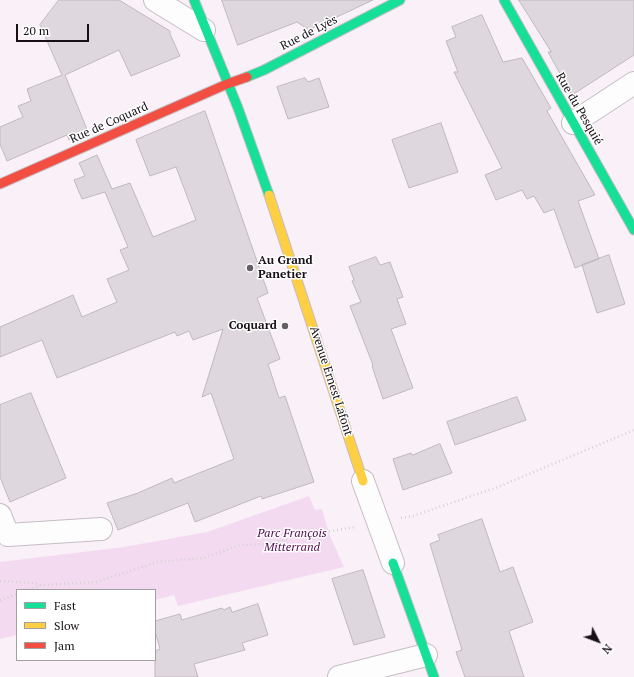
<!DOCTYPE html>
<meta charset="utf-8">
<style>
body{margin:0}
#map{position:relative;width:634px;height:677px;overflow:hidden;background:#faf0f8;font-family:"PT Serif",serif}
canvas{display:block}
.legend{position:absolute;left:16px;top:589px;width:140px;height:72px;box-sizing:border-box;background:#fff;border:1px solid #a2a0a2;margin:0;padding:5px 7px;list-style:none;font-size:12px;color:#171117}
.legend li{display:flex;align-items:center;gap:8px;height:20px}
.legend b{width:20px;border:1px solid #a2a0a2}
.north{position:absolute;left:578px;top:621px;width:40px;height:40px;-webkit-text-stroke:3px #fff;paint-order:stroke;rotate:132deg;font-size:11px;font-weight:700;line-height:16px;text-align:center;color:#171117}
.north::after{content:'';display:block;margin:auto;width:14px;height:18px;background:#171117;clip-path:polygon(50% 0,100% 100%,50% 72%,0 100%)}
.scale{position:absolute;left:16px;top:24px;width:73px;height:18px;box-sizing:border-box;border:2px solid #171117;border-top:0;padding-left:5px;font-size:12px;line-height:14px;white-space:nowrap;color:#171117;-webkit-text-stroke:3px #fff;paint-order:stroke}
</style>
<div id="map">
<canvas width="634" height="677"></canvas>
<ul class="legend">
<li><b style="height:5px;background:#16e098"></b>Fast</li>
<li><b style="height:5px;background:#ffcf43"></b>Slow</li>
<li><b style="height:5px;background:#f24e42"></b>Jam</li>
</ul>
<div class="north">N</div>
<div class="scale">20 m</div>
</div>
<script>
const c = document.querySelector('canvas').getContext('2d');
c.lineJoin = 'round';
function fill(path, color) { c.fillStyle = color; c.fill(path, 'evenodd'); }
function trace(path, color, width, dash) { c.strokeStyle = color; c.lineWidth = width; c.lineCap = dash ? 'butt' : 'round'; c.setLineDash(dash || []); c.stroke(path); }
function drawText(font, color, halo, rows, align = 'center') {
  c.font = font + ' "PT Serif",serif'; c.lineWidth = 3; c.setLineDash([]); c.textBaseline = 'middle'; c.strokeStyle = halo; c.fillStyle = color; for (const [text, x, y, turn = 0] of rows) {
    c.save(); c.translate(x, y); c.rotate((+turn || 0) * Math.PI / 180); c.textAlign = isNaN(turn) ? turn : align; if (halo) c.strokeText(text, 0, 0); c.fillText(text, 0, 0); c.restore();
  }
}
const green = new Path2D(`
 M309,496L315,510L322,509L330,536L344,567L178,606L174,595L155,600V590H17V635L0,639V562L124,547L207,532Z`);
const building = new Path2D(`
 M59,0H119L170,31V34L180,56L131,76L119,50L65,75L88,132L69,140L67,135L7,161L0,144V127L23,117L18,106L31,101L27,89L62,75L40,25Z
 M222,0H373L309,30L297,22L238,45Z
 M519,0H634V55L572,95L548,52H551Z
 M482,15L503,62L522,58L551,108L547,111L595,195L578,201L599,259L575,268L554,209L544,213L534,196L527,199L522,190L496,200L485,175L502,168L454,72H458L446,41L456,37L452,27Z
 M305,78L308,82L319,78L329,107L288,119L277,87Z
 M205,111L268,293L257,298L280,359L268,364L279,398L285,396L314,482L262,499L261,496L195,522L188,503L118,530L107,503L138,493L172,478L174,483L234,459L211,393L202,397L223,329L193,340L189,331L177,336L175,332L57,378L42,340L0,357V327L73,295L82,317L117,302L107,279L129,270L120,250L128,247L105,192L82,199L74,180L85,176L79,163L97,155L112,189L130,183L153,237L196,220L176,167L150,176L136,140Z
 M441,123L458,172L409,188L392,140Z
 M609,255L625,304L597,313L582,265Z
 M376,257L380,265L390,262L403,297L397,299L406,324L391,329L413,388L383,399L372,366L373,365L350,306L361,302L352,281L354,280L349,267Z
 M31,393L66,478L10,502L0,477V405Z
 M517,397L526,420L455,445L447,422Z
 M440,444L452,473L403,490L393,459L411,453L412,455Z
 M482,519L500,572L513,567L533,622L509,631L524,677H465L456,652L462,650L430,544L440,540L438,535Z
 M363,570L385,637L354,645L332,579Z
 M258,604L268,635L242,643L245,650L194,664L198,677H155V651L160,649L155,631V621L180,614L182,620L222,608L224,610L230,607L232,612Z`);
const path = new Path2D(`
 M401,518L413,516L498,487L634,430
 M0,581L34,583L41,585
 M29,590L42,585L96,582L157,562L203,558L241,545L267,544L299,536L355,527
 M0,600L17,594`);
const street = new Path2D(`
 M155,0L204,30
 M573,123L634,83
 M363,481L393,563
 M0,515L8,535L101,529
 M339,677L426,655`);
const fast = new Path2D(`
 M194,0L238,108L269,195
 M504,0L634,230
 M247,77L264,70L400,0
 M393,563L434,677`);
const slow = new Path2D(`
 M269,195L363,481`);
const jam = new Path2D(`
 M0,184L227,84L247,77`);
const markers = [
 [250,268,4,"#665f66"],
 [285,326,4,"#665f66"]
];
const streetNames = [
 ["Rue de Lyès",309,33,-27],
 ["Rue du Pesquié",579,109,60],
 ["Rue de Coquard",109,123,-24],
 ["Avenue Ernest Lafont",331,381,72]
];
const poiNames = [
 ["Au Grand",258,261],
 ["Panetier",258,275],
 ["Coquard",277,326,"right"]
];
const parkNames = [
 ["Parc François",292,534],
 ["Mitterrand",292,548]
];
fill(green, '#f4daf1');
fill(building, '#dfd7de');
trace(building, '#c0b8bf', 1);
trace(street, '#c5bdc4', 24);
trace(fast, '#c5bdc4', 11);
trace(slow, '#c5bdc4', 11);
trace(jam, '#c5bdc4', 11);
trace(path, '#d4d1d3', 2.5, [1, 3]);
trace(street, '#fefdfe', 22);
trace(fast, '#16e098', 9);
trace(slow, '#ffcf43', 9);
trace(jam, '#f24e42', 9);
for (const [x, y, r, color] of markers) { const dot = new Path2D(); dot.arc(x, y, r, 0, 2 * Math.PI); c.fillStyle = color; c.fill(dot); trace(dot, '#fff', 1.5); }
drawText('12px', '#171117', '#fff', streetNames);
drawText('bold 12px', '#171117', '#fff', poiNames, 'left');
drawText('italic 12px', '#510651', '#fff', parkNames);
</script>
